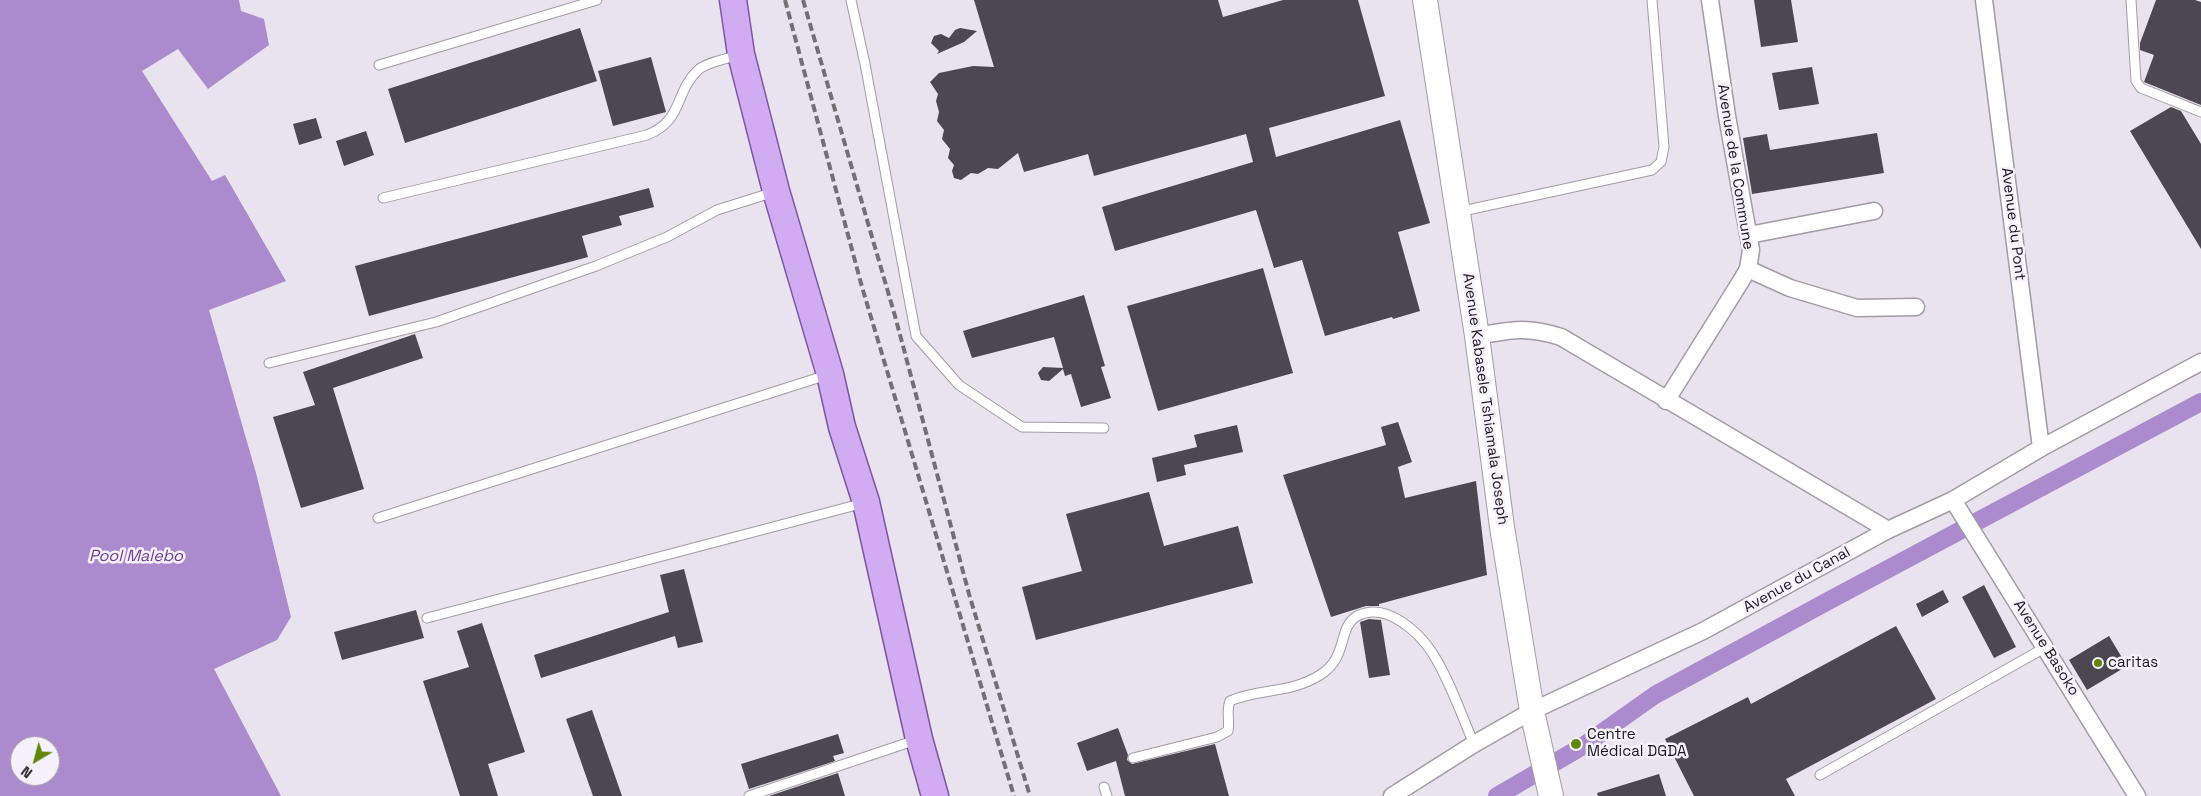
<!DOCTYPE html>
<meta charset="utf-8">
<style>
body{margin:0}
#map{position:relative;width:2201px;height:796px;overflow:hidden;background:#e9e3ef;font-family:"Space Grotesk",sans-serif}
canvas{display:block}
.north{position:absolute;left:10px;top:736px;width:50px;height:50px;box-sizing:border-box;background:#f6f1fc;border:1px solid #9e9ba3;border-radius:50%;rotate:217deg;font-size:14px;font-weight:700;line-height:20px;text-align:center;color:#1b191d}
.north::after{content:'';display:block;margin:auto;width:18px;height:22px;background:#618607;clip-path:polygon(50% 0,100% 100%,50% 72%,0 100%)}
</style>
<div id="map">
<canvas width="2201" height="796"></canvas>
<div class="north">N</div>
</div>
<script>
const c = document.querySelector('canvas').getContext('2d');
c.lineJoin = 'round';
function fill(path, color) { c.fillStyle = color; c.fill(path, 'evenodd'); }
function trace(path, color, width, dash) { c.strokeStyle = color; c.lineWidth = width; c.lineCap = dash ? 'butt' : 'round'; c.setLineDash(dash || []); c.stroke(path); }
function drawText(font, color, halo, rows, align = 'center') {
  c.font = font + ' "Space Grotesk",sans-serif'; c.lineWidth = 5; c.setLineDash([]); c.textBaseline = 'middle'; c.strokeStyle = halo; c.fillStyle = color; for (const [text, x, y, turn = 0] of rows) {
    c.save(); c.translate(x, y); c.rotate((+turn || 0) * Math.PI / 180); c.textAlign = isNaN(turn) ? turn : align; if (halo) c.strokeText(text, 0, 0); c.fillText(text, 0, 0); c.restore();
  }
}
const water = new Path2D(`
 M0,0H239L241,11L264,19L269,45L208,89L178,49L142,71L212,181L225,175L286,281L209,310L256,473L291,617L277,640L214,669L281,796H0ZM20,746H50V776H20Z`);
const canal = new Path2D(`
 M1497,796L1583,746L1655,695L1830,600L2201,402`);
const building = new Path2D(`
 M974,0H1218L1223,17L1283,0H1358L1385,96L1269,128L1276,157L1400,120L1430,223L1398,232L1420,311L1393,319L1392,317L1325,336L1302,260L1274,268L1256,210L1115,251L1102,207L1253,162L1246,134L1094,176L1088,154L1024,172L1018,153L998,169L988,168L978,174L971,173L961,180L954,178L952,171L954,165L948,158L950,149L942,139L944,130L937,121L939,112L936,101L938,94L930,82L939,73L973,66L994,67Z
 M1754,0H1791L1798,42L1761,47Z
 M2156,0H2195L2201,2V105L2144,82L2154,55L2140,50V43Z
 M580,28L597,81L405,143L388,89Z
 M960,28L977,31L964,42L937,54L939,51L931,43L934,36L941,34L949,38L955,30Z
 M651,57L666,112L613,126L598,71Z
 M1812,67L1819,104L1779,110L1772,73Z
 M2171,107L2181,111L2201,144V249L2130,131Z
 M316,118L322,138L299,145L293,124Z
 M366,131L374,155L344,166L336,141Z
 M1877,133L1884,173L1752,194L1743,138L1767,134L1770,150Z
 M649,188L654,207L619,216L622,225L582,236L588,257L369,316L355,266Z
 M1263,268L1293,373L1158,411L1127,306Z
 M1084,295L1105,366L1101,367L1111,398L1081,407L1071,374L1065,376L1063,369L1049,381L1041,380L1038,373L1043,367L1063,368L1054,337L972,358L963,331Z
 M415,334L423,358L333,388L364,489L301,508L273,417L315,405L303,372Z
 M1398,422L1412,462L1398,467L1405,498L1476,481L1487,575L1379,604V606H1366L1331,617L1283,475L1386,445L1381,427Z
 M1237,425L1243,452L1184,465L1186,475L1157,482L1152,458L1197,447L1194,435Z
 M1149,492L1164,546L1238,526L1253,583L1036,640L1022,587L1082,571L1066,514Z
 M684,569L703,642L678,648L675,636L541,678L534,655L669,612L660,575Z
 M1984,585L2016,647L1994,658L1962,597Z
 M1943,590L1949,602L1922,617L1916,604Z
 M416,610L424,638L342,660L334,632Z
 M1369,619L1381,620L1390,675L1369,678L1360,622Z
 M482,623L525,752L488,764L498,796H460L423,681L469,667L457,631Z
 M1896,626L1936,699L1786,779L1795,796H1694L1665,739L1748,697L1751,704Z
 M2109,636L2127,666L2087,690L2069,660Z
 M592,710L622,796H593L566,719Z
 M1118,728L1128,755L1127,760L1132,764L1215,744L1229,796H1125L1116,761L1087,771L1077,743Z
 M838,734L844,753L833,756L835,761L749,789L741,764Z
 M838,773L845,796H769Z
 M1659,774L1666,796H1598L1597,793Z`);
const service = new Path2D(`
 M851,0L865,64L916,336L959,385L1022,427L1104,428
 M2131,0L2136,81L2141,88L2201,112
 M379,65L597,0
 M383,198L647,135C684,120 674,93 698,70C707,62 727,59 738,55
 M1458,212L1652,170L1661,162L1664,147L1652,0
 M269,363L436,322L596,266L667,237L717,210L774,192
 M378,518L827,375
 M427,618L864,503
 M1133,758L1217,737L1228,731C1230,721 1226,710 1230,701C1259,688 1290,694 1320,675C1349,657 1337,628 1357,616C1386,601 1419,632 1433,654C1450,681 1461,714 1474,744
 M1820,775L2046,647
 M1104,787L1107,796
 M749,796L916,740`);
const minor = new Path2D(`
 M1984,0L2041,448
 M1749,235L1874,211
 M1748,269L1790,288L1857,308L1916,307
 M1477,336C1512,330 1525,326 1561,337L1888,530
 M1666,401L1741,281L1748,269L1751,250L1727,116L1710,0
 M1953,500L2137,796
 M1392,796L1474,744L1532,711L1703,631L1888,530L1953,500L2041,448L2201,362`);
const secondary = new Path2D(`
 M1425,0L1477,336L1502,527L1532,711L1551,796`);
const primary = new Path2D(`
 M733,0L741,54L776,191L830,374L842,427L866,502L919,739L935,796`);
const rail = new Path2D(`
 M785,0L862,287L1014,796
 M803,0L895,316L969,594L1030,796`);
const markers = [
 [2098,663,5,"#618607"],
 [1576,744,6,"#618607"]
];
const streetNames = [
 ["Avenue de la Commune",1735,167,81],
 ["Avenue du Pont",2013,224,83],
 ["Avenue Kabasele Tshiamala Joseph",1485,399,82],
 ["Avenue du Canal",1797,580,-29],
 ["Avenue Basoko",2046,648,58]
];
const poiNames = [
 ["caritas",2108,663],
 ["Centre",1587,735],
 ["Médical DGDA",1587,752]
];
const waterNames = [
 ["Pool Malebo",136,557]
];
fill(water, '#ab8bcd');
trace(canal, '#ab8bcd', 18);
fill(building, '#4c4851');
trace(service, '#a19ca7', 11);
trace(minor, '#a19ca7', 19);
trace(secondary, '#a19ca7', 26);
trace(primary, '#7d55a2', 29);
trace(service, '#fff', 9);
trace(minor, '#fff', 16);
trace(secondary, '#fff', 24);
trace(primary, '#d1acf2', 26);
trace(rail, '#736f77', 4, [8, 4]);
for (const [x, y, r, color] of markers) { const dot = new Path2D(); dot.arc(x, y, r, 0, 2 * Math.PI); c.fillStyle = color; c.fill(dot); trace(dot, '#f6f1fc', 2); }
drawText('15px', '#1b191d', '#f6f1fc', streetNames);
drawText('15px', '#1b191d', '#f6f1fc', poiNames, 'left');
drawText('italic 16px', '#6a3f8f', '#f6f1fc', waterNames);
</script>
